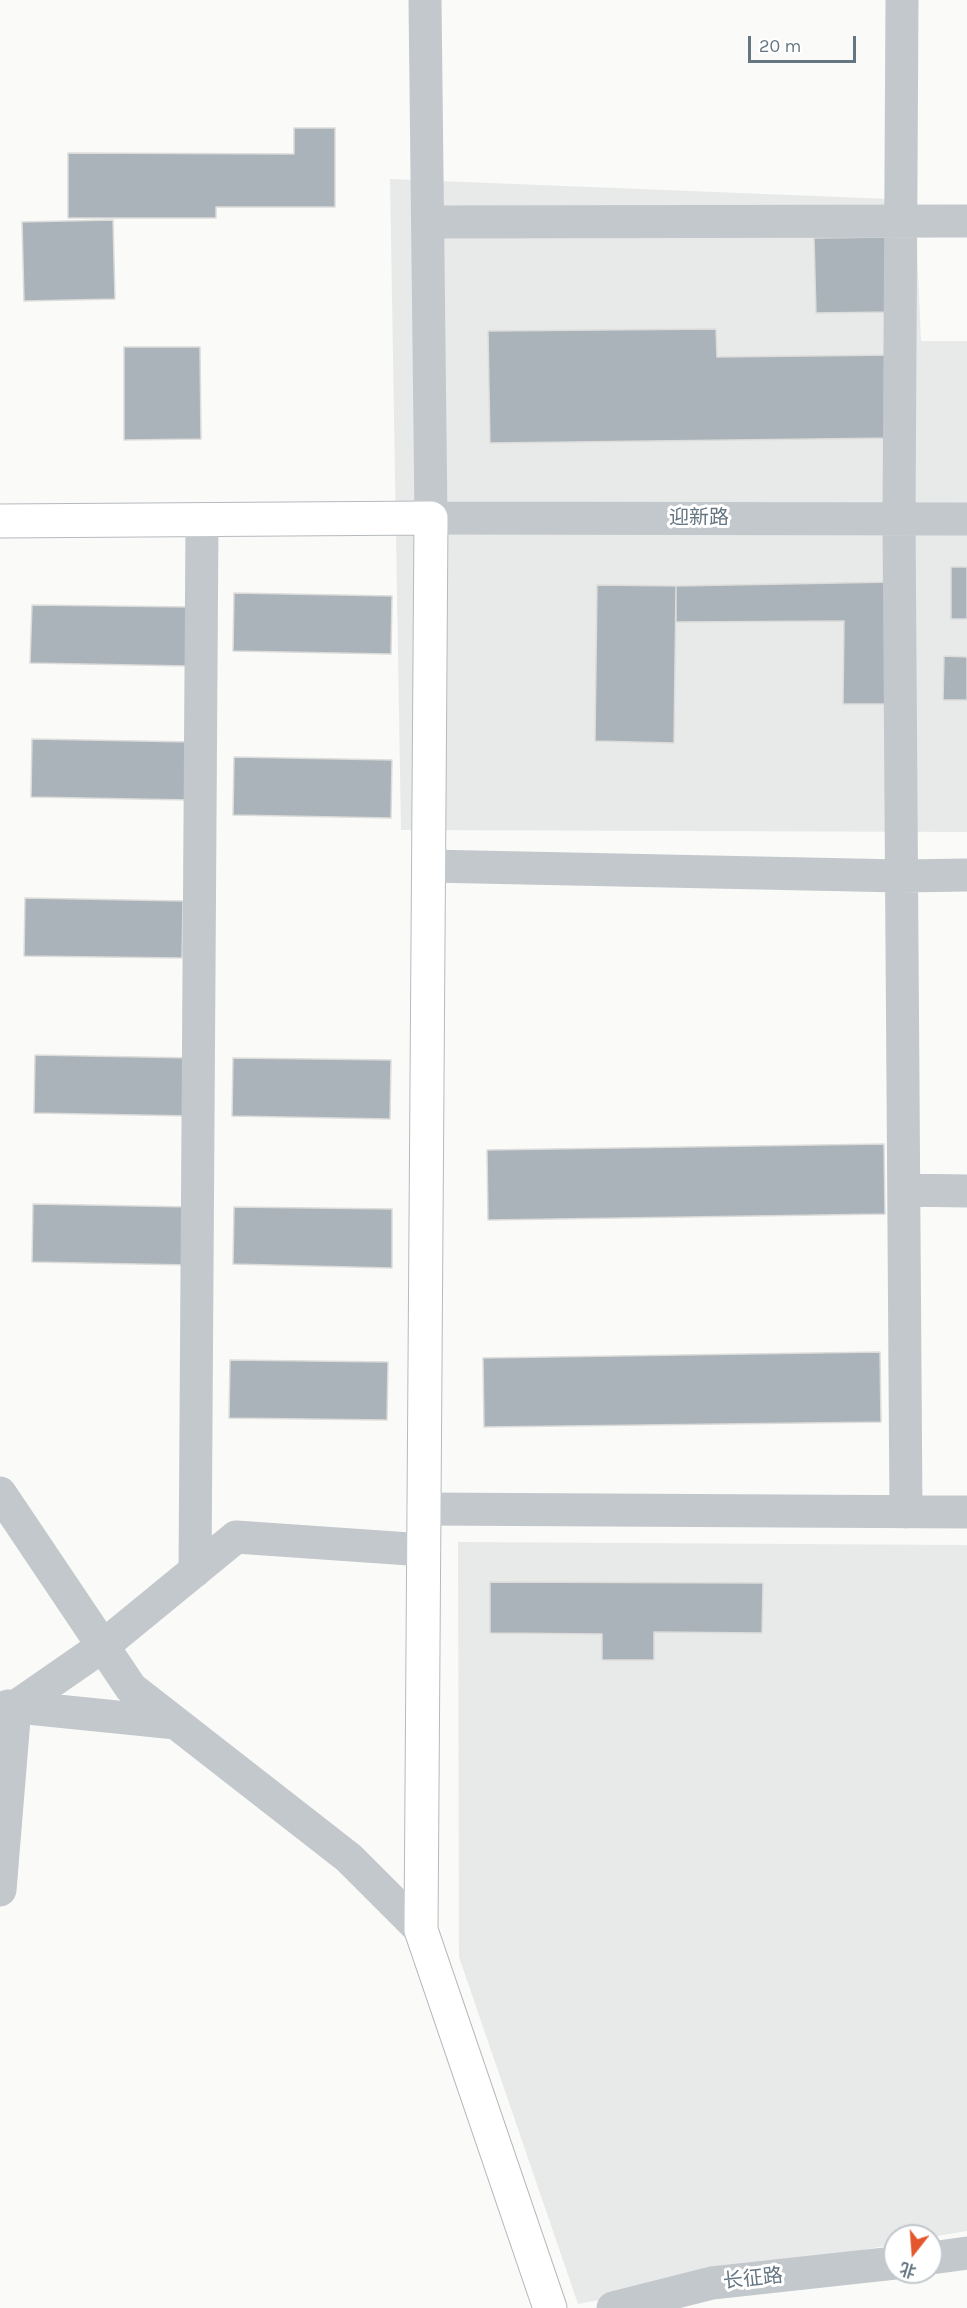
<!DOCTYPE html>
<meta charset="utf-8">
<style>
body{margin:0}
#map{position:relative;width:967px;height:2308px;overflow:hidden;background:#fafaf8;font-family:Karla,"Noto Sans SC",sans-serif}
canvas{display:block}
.north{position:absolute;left:883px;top:2224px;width:60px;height:60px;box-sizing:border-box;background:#fff;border:2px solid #c1c8cd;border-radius:50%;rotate:197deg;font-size:16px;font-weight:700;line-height:24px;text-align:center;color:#657683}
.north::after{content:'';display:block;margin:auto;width:21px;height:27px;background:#e4572e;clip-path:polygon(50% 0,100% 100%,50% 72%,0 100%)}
.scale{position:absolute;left:748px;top:36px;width:108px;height:27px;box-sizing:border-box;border:3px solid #657683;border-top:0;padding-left:8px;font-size:18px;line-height:21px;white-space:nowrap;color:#657683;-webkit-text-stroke:4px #fff;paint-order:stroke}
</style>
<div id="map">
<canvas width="967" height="2308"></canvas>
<div class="north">北</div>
<div class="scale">20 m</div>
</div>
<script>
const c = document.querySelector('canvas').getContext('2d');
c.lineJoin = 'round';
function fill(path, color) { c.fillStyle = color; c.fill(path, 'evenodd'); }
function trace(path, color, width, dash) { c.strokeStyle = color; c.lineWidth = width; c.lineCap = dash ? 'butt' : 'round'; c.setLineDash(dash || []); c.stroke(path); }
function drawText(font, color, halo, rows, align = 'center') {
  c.font = font + ' Karla,"Noto Sans SC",sans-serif'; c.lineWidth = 6; c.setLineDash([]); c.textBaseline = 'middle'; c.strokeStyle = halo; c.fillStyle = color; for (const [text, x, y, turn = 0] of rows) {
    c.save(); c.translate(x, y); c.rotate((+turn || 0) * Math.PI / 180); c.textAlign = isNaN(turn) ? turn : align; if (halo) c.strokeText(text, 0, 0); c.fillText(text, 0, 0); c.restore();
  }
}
const built = new Path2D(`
 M390,179L915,200L921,341H967V832L401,830Z
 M458,1542L967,1545V2231L931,2237L895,2236V2244L578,2304L459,1957Z`);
const building = new Path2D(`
 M294,128H335V207H216V218H68V153L294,154Z
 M113,220L115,299L24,301L22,222Z
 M890,237L891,312L816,313L814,238Z
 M716,329L717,357L893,355L894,438L490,443L488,331Z
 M124,347H200L201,439L124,440Z
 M951,567H967V619H951Z
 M893,582L890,704H843L844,621L676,622V586Z
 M597,585L676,586L674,743L595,741Z
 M234,593L392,596L391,654L233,651Z
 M32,605L190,607L189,666L30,663Z
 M944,656L967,657V700H943Z
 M32,739L191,742L190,800L31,797Z
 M234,757L392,760L391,818L233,815Z
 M25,898L183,901L182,958L24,956Z
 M35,1055L193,1058L192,1116L34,1113Z
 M233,1058L391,1060L390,1119L232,1116Z
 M884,1144L885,1214L488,1220L487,1150Z
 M33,1204L191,1207L190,1265L32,1262Z
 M234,1207L392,1209V1268L233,1264Z
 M880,1352L881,1422L484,1427L483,1358Z
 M230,1360L388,1362L387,1420L229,1418Z
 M490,1582L763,1583L762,1633L654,1632V1660H602V1634L490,1633Z`);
const minor = new Path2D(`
 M425,0L431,518L967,519
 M902,0L899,519L906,1512
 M428,222L967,221
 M429,866L902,876L967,875
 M904,1190L967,1191
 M0,1493L131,1688L349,1858L421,1930
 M424,1509L967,1512
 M195,1571L202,520
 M8,1706L176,1723
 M0,1890L15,1707L103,1646L236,1537L424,1550
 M931,2258L967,2253
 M613,2308L712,2283L895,2263`);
const major = new Path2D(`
 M0,521L431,518L421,1930L550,2308`);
const streetNames = [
 ["迎新路",699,518],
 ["长征路",753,2279,-6]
];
fill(built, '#e8e9e9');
fill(building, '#aab3b9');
trace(building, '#dcdcda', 1.5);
trace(major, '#b5babe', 35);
trace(minor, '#c3c8cc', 33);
trace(major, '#fff', 33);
drawText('20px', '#657683', '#fff', streetNames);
</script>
